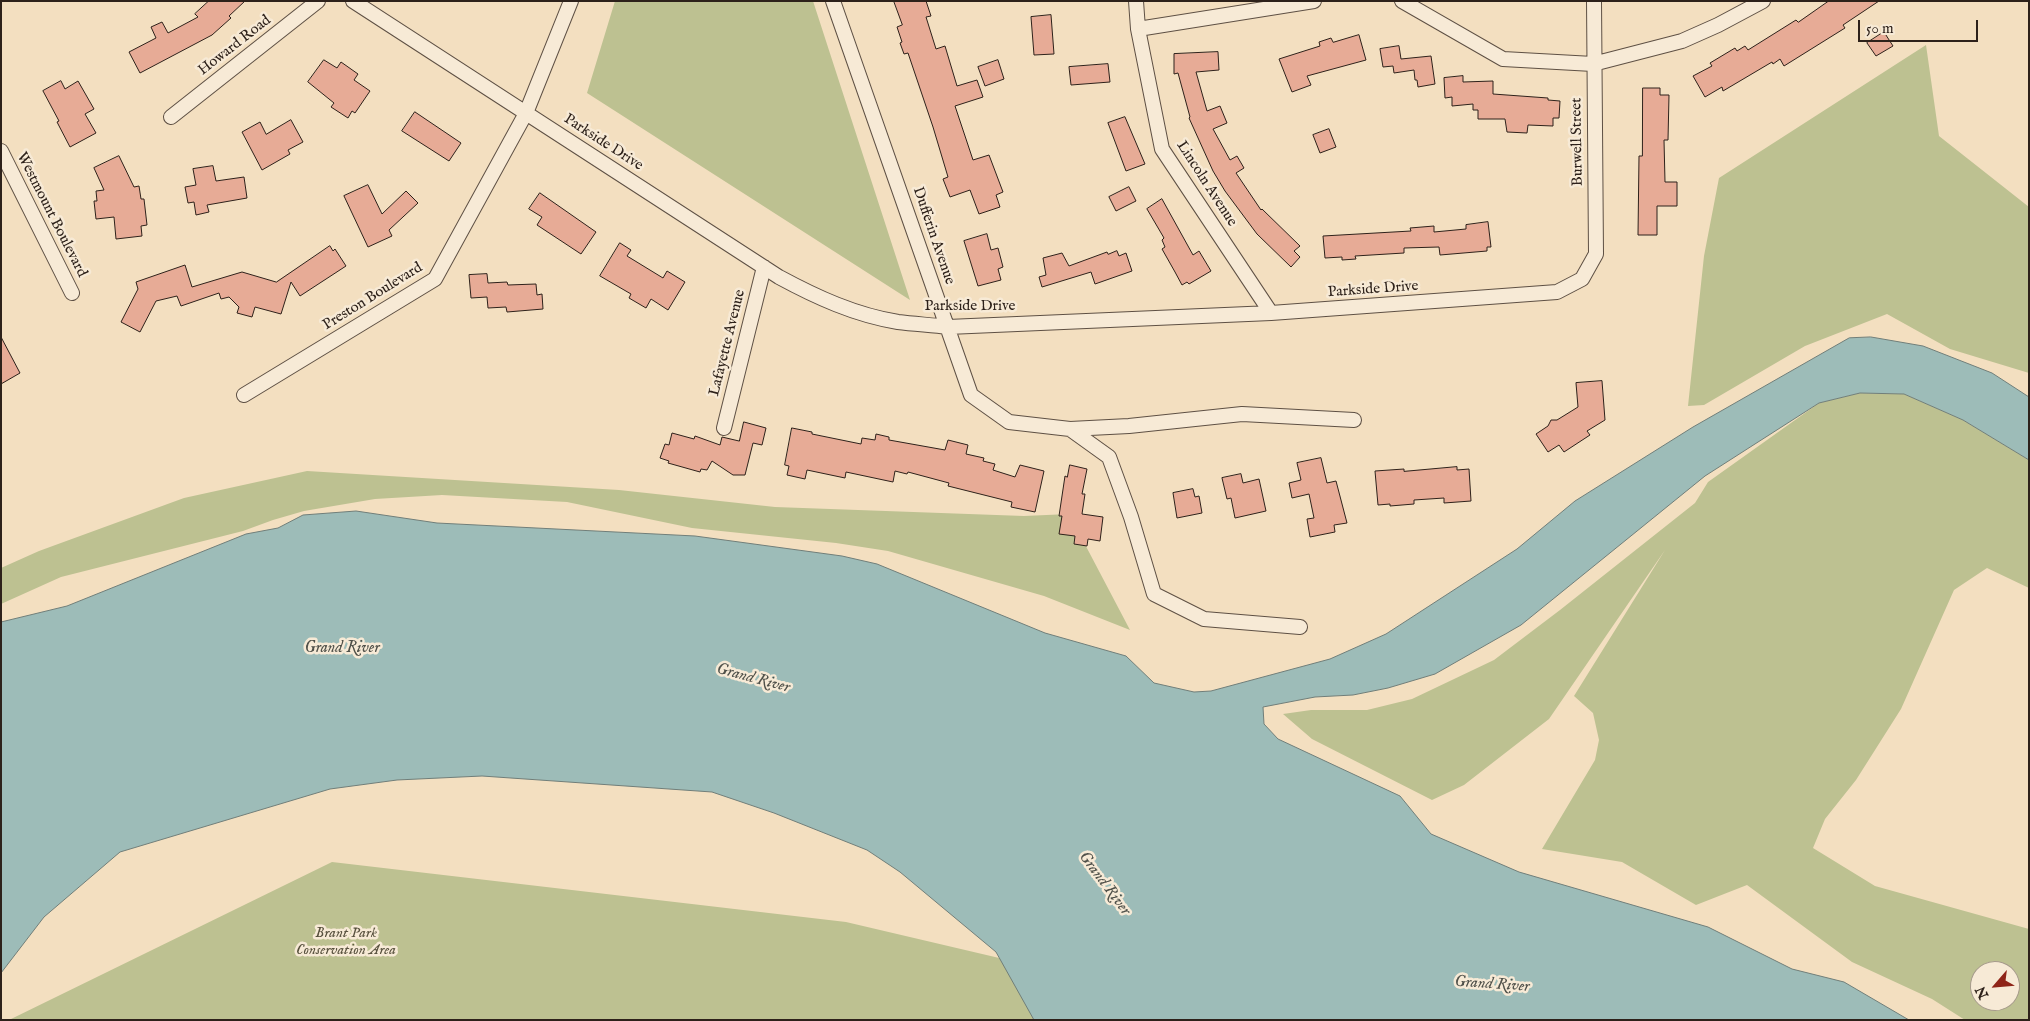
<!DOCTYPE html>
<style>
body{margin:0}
#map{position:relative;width:2030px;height:1021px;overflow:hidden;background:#f3dfc0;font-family:"IM FELL English",serif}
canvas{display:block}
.frame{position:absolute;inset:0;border:2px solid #2d211a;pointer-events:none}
.north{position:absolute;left:1970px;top:961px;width:50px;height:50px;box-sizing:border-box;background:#f7ead6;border:1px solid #a69a8b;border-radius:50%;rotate:243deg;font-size:14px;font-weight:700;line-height:20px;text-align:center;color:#2d211a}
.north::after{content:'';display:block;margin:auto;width:18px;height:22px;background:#8f2418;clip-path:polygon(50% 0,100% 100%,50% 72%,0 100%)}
.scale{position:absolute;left:1858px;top:20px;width:120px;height:22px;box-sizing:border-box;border:2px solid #2d211a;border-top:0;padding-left:6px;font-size:15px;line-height:18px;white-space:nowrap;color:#2d211a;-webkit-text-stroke:4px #f7ead6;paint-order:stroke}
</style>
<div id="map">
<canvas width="2030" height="1021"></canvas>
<div class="frame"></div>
<div class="north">N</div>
<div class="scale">50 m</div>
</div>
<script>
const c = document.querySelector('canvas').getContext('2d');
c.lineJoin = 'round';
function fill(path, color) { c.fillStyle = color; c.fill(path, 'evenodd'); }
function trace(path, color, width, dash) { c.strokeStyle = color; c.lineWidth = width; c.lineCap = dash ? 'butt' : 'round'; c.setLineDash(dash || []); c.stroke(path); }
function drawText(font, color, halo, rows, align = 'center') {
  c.font = font + ' "IM FELL English",serif'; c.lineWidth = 5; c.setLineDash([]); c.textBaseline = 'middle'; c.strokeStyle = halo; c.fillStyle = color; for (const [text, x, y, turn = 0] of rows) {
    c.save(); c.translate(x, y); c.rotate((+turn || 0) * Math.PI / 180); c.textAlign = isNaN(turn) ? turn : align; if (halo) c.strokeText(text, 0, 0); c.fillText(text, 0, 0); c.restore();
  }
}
const green = new Path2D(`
 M615,1H813L910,300L587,93Z
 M1926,45L1939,136L2029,207V373L1950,349L1887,314L1805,346L1704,405L1688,406L1704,256L1719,178Z
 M1860,393L1904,394L1963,420L2029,460V588L1987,568L1954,590L1901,709L1856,780L1825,819L1813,848L1875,886L2029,929V1020H1965L1932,999L1852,962L1747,885L1696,905L1622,862L1542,849L1595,760L1599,740L1593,713L1574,696L1665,550L1549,719L1464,785L1432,800L1312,739L1283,714L1311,710H1367L1412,699L1494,660L1560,610L1695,503L1708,482L1819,403ZM1980,971H2010V1001H1980Z
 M307,471L619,490L775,507L1024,516L1069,514L1130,630L1044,596L888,551L836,543L692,528L567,502L442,495L375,499L304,511L273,520L243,531L61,577L1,604V568L39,551L184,498Z
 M332,862L846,922L1263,1020H9Z`);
const water = new Path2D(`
 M1871,337L1923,346L1992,373L2029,397V460L1963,420L1904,394L1860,393L1819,403L1705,476L1521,625L1435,674L1388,688L1353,695L1315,697L1263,707L1264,724L1278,739L1400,796L1431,834L1519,872L1708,927L1792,969L1844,982L1909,1020H1034L996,952L900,872L867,850L774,813L712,792L482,776L397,780L330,789L120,852L44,917L1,973V622L67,606L246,534L278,528L303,515L356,511L437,523L695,536L842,556L877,564L1045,633L1126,656L1154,683L1194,692L1211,691L1330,659L1386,634L1517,549L1575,501L1693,427L1849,338Z`);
const building = new Path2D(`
 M209,1H245L229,16L231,18L212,35L140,73L129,52L156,38L151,27L162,22L168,33L198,17L195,14Z
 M894,1H926L931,16L926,17L936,49L945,46L957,86L977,80L983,97L955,106L973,160L989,155L1003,192L996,195L1000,207L979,214L970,190L950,197L943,179L948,177L933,127L908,53L904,54L900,43L902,42L897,27L902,25Z
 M1829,1H1879L1843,25L1845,28L1784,66L1780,59L1773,64L1772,62L1723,91L1722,87L1705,97L1693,76L1712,66L1710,63L1735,48L1737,51L1745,46L1748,50L1796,20L1798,22Z
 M1051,15L1054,54L1034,55L1031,17Z
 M1884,32L1893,46L1876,56L1867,43Z
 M1359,35L1366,60L1307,76L1311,85L1292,92L1279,59L1320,46L1319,42L1331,38L1333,42Z
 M1399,46L1401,59L1431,56L1435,84L1418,87L1417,80H1415L1414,70L1394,73L1393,66L1383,67L1380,49Z
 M1218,52L1219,70L1196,72L1207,111L1220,106L1227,123L1213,129L1230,160L1237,156L1244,168L1236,173L1261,210L1262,209L1300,246L1294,251L1300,257L1291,267L1257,234L1225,191L1213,171L1189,118L1190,117L1178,73L1174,74V54Z
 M324,60L337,68L341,62L358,74L354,80L370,91L355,113L352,111L348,118L331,107L334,103L308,82Z
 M998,60L1004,79L985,86L978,67Z
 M1108,64L1110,82L1071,85L1069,67Z
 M1463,76V82L1493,81V94L1548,98V100L1560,101L1559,118H1553V126L1528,125L1527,133L1507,132L1505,119H1478V110H1473V104L1452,106V97L1445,98L1444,78Z
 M61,81L65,89L78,81L94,109L85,114L96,133L70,147L57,122L59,121L43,91Z
 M1643,88H1660V95H1669L1668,140H1664L1665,182H1677V206H1657V235H1638L1639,156H1642Z
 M415,112L461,143L449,161L402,131Z
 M1125,117L1145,164L1126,171L1108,123Z
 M291,120L303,142L288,150L290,154L262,170L242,132L260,122L266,134Z
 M1329,129L1336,147L1320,153L1313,135Z
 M119,156L134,187L139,186L141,199H144L147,225L141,226L142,236L116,239L114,217L96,219L94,201H97L96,191L104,190L94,168Z
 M213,166L216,181L244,177L247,198L207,205L209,212L196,215L194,202L188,203L185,187L196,185L193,169Z
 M368,185L382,214L406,191L418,203L389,230L392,236L368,247L344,196Z
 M1129,187L1136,201L1116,211L1109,197Z
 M540,193L596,232L581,254L537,225L542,217L529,209Z
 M1162,199L1193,255L1199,251L1211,271L1189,284L1187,282L1182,285L1175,272L1162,249L1165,247L1162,240L1164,238L1147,209Z
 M1488,222L1491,247H1487V251L1440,255L1439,247L1404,248V253L1355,256L1356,259L1342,260V257L1325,258L1323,236L1411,231L1410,228L1434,226V232L1466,229V225Z
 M987,234L991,250L998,248L1003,267L998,269L1001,280L978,286L964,241Z
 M620,243L631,250L627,256L663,278L667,271L685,282L668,310L651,299L646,308L629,298L631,294L600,276Z
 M330,246L333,251L335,249L346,266L300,296L291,282L281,314L255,307L252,317L237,313L239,307L229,297L221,299L219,293L181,306L177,296L156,301L140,332L121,322L138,289L136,282L185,265L192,287L242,272L276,282Z
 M1117,251L1119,256L1126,253L1132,271L1095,284L1091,272L1042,287L1039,277L1046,275L1043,258L1062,253L1069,266L1107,252L1108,254Z
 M487,274L488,283L507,282L508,285L536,284L537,295L542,294L543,309L507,312L506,307L488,308L487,297L471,298L469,275Z
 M1,337L20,373L1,384Z
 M1602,381L1605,420L1587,431L1590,435L1564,452L1559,445L1548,452L1536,434L1548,426L1551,420H1557L1578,407L1576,383Z
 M744,422L766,428L762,445L753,443L745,475H733L712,461L707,470L701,469L700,472L668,463L669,461L660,458L665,444L669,445L672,433L694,439L695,436L720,445L722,437L739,441Z
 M792,428L812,432V434L861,444L862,438L875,440L876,434L889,437V440L945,450L948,440L968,445L966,454L984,458L983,461L995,464L993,470L1015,477L1020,465L1044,471L1035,512L1011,507L1012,502L948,486L949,483L908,472L907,474L895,471L893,482L846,472L845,478L807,470L805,479L787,475L789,466L785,465Z
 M1321,458L1327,483L1336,481L1347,523L1334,525L1335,532L1310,537L1307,519L1314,518L1309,494L1292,498L1289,483L1301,480L1297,463Z
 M1070,465L1087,469L1082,494H1085L1082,514L1103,517L1100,541L1088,539L1087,546L1074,544L1075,536L1059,534L1062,516H1059L1065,476L1067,477Z
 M1457,467V470L1469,469L1471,501L1444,503V498L1414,500V504L1390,506V504L1378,505L1375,471L1404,469V471Z
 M1241,474L1243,483L1259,479L1266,511L1235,518L1231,498L1227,499L1222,478Z
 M1193,489L1195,497L1199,496L1202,513L1177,518L1173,493Z`);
const street = new Path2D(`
 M353,1L779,277C816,297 855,315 898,322C914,324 931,325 948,327L1271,313L1557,292L1582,279L1596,254L1594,1
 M833,1L971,395L1009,422L1070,429L1109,457L1131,517L1154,594L1204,619L1300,627
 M1136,1L1138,29L1162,149L1271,313
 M1402,1L1503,59L1593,64L1682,41L1718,25L1763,1
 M1138,29L1314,1
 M171,117L318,1
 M1,151L72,293
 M244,395L435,279L526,113L571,1
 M724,428L764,267
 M1070,429L1129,426L1242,414L1354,420`);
const streetNames = [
 ["Howard Road",235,46,-38],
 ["Burwell Street",1578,142,-91],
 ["Parkside Drive",603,143,33],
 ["Lincoln Avenue",1206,184,57],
 ["Westmount Boulevard",51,215,63],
 ["Dufferin Avenue",933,236,71],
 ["Parkside Drive",1373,290,-4],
 ["Preston Boulevard",373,297,-32],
 ["Parkside Drive",970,307],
 ["Lafayette Avenue",728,343,-76]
];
const parkNames = [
 ["Brant Park",346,934],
 ["Conservation Area",346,951]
];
const waterNames = [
 ["Grand River",342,649],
 ["Grand River",753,679,15],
 ["Grand River",1104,884,53],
 ["Grand River",1492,985,4]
];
fill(green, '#bdc191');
fill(water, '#9dbcb8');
trace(water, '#707e79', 1);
fill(building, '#e7ab96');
trace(building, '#2d211a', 1);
trace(street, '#5e5044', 16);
trace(street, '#f7ead6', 14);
drawText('15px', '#2d211a', '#f7ead6', streetNames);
drawText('italic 15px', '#58513e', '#f7ead6', parkNames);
drawText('italic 16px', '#4f5049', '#f7ead6', waterNames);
</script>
